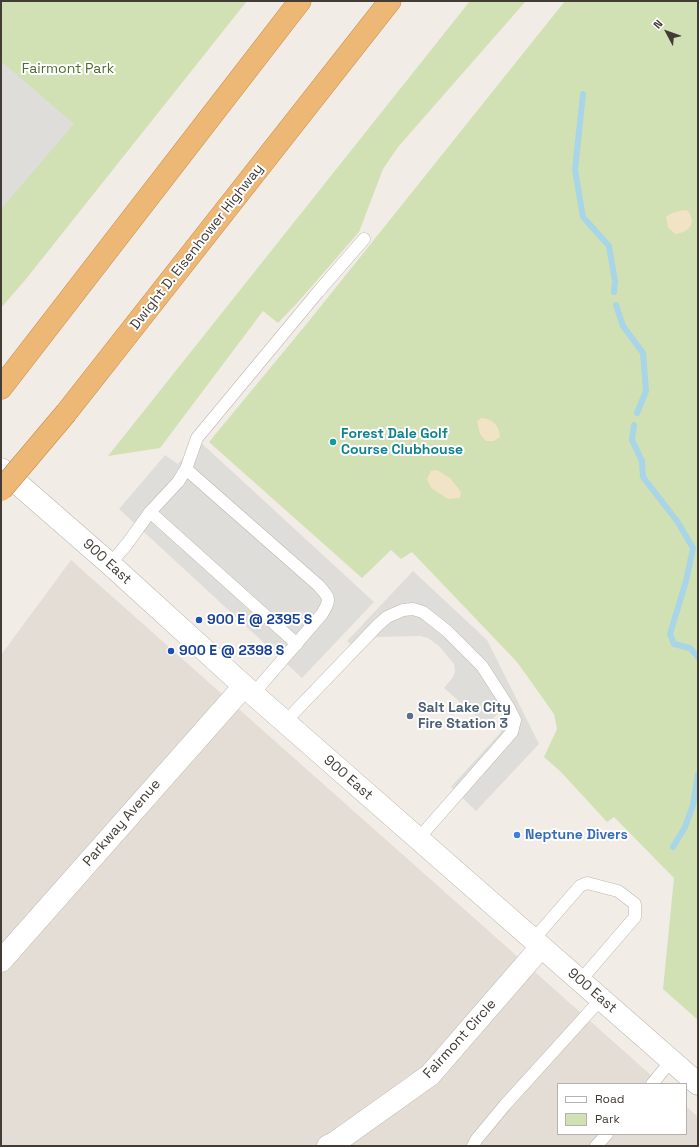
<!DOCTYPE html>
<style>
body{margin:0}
#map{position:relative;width:699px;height:1147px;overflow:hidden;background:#f1ece6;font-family:"Space Grotesk",sans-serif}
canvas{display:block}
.frame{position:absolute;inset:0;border:2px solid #433c36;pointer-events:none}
.legend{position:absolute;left:557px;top:1083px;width:130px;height:52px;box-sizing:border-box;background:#fff;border:1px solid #b4b1af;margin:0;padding:5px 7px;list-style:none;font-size:12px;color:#433c36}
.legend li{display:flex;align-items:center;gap:8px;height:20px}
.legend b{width:20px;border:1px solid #b4b1af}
.north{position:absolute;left:647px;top:12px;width:40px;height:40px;-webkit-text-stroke:3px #fff;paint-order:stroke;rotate:311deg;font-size:11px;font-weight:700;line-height:16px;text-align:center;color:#433c36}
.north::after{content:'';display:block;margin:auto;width:14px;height:18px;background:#433c36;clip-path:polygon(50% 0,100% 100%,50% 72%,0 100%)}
</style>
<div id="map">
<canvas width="699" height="1147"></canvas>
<div class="frame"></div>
<ul class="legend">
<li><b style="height:5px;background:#fff"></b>Road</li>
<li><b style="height:11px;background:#d1e1b3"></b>Park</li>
</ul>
<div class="north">N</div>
</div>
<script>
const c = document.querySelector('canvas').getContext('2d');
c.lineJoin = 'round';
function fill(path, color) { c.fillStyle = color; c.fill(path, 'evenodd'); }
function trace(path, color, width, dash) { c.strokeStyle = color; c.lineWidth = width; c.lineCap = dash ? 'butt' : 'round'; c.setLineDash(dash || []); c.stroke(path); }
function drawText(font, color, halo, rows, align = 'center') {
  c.font = font + ' "Space Grotesk",sans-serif'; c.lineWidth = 4; c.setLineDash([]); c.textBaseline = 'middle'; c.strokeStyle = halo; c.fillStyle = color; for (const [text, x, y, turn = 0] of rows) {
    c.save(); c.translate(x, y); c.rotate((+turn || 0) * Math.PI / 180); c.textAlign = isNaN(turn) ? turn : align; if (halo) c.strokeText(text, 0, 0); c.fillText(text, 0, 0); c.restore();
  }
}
const residential = new Path2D(`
 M71,560L661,1084H558V1134H686V1106L698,1117V1146H1V655Z`);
const green = new Path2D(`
 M1,1H247L26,279L1,308Z
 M470,1H526L398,147L383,169L359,232L299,301L278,323L263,311L160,448L108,456Z
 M565,1H698V1020L663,989L674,878L614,817L607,822L561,772L544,757L557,729L554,714L517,662L412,552L401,559L391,550L362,578L209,442L309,321Z`);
const sand = new Path2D(`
 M683,210L688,211C697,224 689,232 675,234L668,227L666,217L672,213Z
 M481,418C492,418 500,426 500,437L494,441H486L480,434L477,422Z
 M437,470L450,478L461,492L460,498L448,499L431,488L427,479L431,471Z`);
const parking = new Path2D(`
 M1,61L74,124L1,209Z
 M198,440L374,602L302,678L119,509L165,455L178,464Z
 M413,571L487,640L539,744L476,811L451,787L500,733L504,724V717L503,715L499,714L496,715L487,726L444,688L453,677L455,671L454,664L439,646L428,638L420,636L378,637L375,638L360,652L347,641Z`);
const stream = new Path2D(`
 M583,94L575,170L583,217L609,246L615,281L614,292
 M616,305L623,326L643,353L646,391L637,413
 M634,425L632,440L642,461L643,477L677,521L693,548L686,581L670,634L674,644L690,648L698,657
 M673,847L685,827L693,805L698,774`);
const service = new Path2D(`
 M186,469L318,585C330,598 331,599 322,614L253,694
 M150,512L297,644
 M110,564L127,544L150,512L178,482L186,469L197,438L318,292L364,239
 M285,722L378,625L387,617L403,610L413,609L423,612L447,631L482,666L509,708L515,720L512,732L418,839
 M533,940L580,886L587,883L618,891L635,904V917L580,981
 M652,1084L671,1061
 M473,1146L476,1140L505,1105L601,999
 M596,1146L607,1134`);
const minor = new Path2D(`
 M1,961L244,686
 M328,1146L336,1142L430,1075L541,947`);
const tertiary = new Path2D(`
 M1,469L110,564L244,686L698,1084`);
const motorway = new Path2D(`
 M1,388L300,1
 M66,413L390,1`);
const motorwayBridge = new Path2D(`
 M1,490L66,413`);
const markers = [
 [333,442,4,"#0f9aa8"],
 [199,620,4,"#1a4fb4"],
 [171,651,4,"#1a4fb4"],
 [410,716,4,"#5c6f8a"],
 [517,835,4,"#3f7fe0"]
];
const parkNames = [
 ["Fairmont Park",68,69]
];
const streetNames = [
 ["Dwight D. Eisenhower Highway",197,247,-52],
 ["900 East",107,562,42],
 ["900 East",348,778,41],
 ["Parkway Avenue",122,823,-49],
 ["900 East",592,991,41],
 ["Fairmont Circle",460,1039,-48]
];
const cultureNames = [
 ["Forest Dale Golf",341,434],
 ["Course Clubhouse",341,450]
];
const transitNames = [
 ["900 E @ 2395 S",207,620],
 ["900 E @ 2398 S",179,651]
];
const serviceNames = [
 ["Salt Lake City",418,708],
 ["Fire Station 3",418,724]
];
const shopNames = [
 ["Neptune Divers",525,835]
];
fill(residential, '#e4ddd5');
fill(green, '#d1e1b3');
fill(sand, '#f1e3c5');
fill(parking, '#dfddda');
trace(stream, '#a8d5e7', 6);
trace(service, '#beb6ad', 13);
trace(minor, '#beb6ad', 23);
trace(tertiary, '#beb6ad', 23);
trace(motorway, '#cb8b46', 23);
trace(service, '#fff', 12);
trace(minor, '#fff', 22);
trace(tertiary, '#fff', 22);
trace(motorway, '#edb775', 22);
trace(motorwayBridge, '#cb8b46', 23, []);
trace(motorwayBridge, '#edb775', 22);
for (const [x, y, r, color] of markers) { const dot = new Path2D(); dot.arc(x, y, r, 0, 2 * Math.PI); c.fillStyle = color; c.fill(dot); trace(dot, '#fff', 1.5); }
drawText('14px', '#4e6d30', '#fff', parkNames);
drawText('14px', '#433c36', '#fff', streetNames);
drawText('bold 14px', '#0d838f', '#fff', cultureNames, 'left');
drawText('bold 14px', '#164399', '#fff', transitNames, 'left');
drawText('bold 14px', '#4e5e75', '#fff', serviceNames, 'left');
drawText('bold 14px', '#366cbe', '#fff', shopNames, 'left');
</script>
